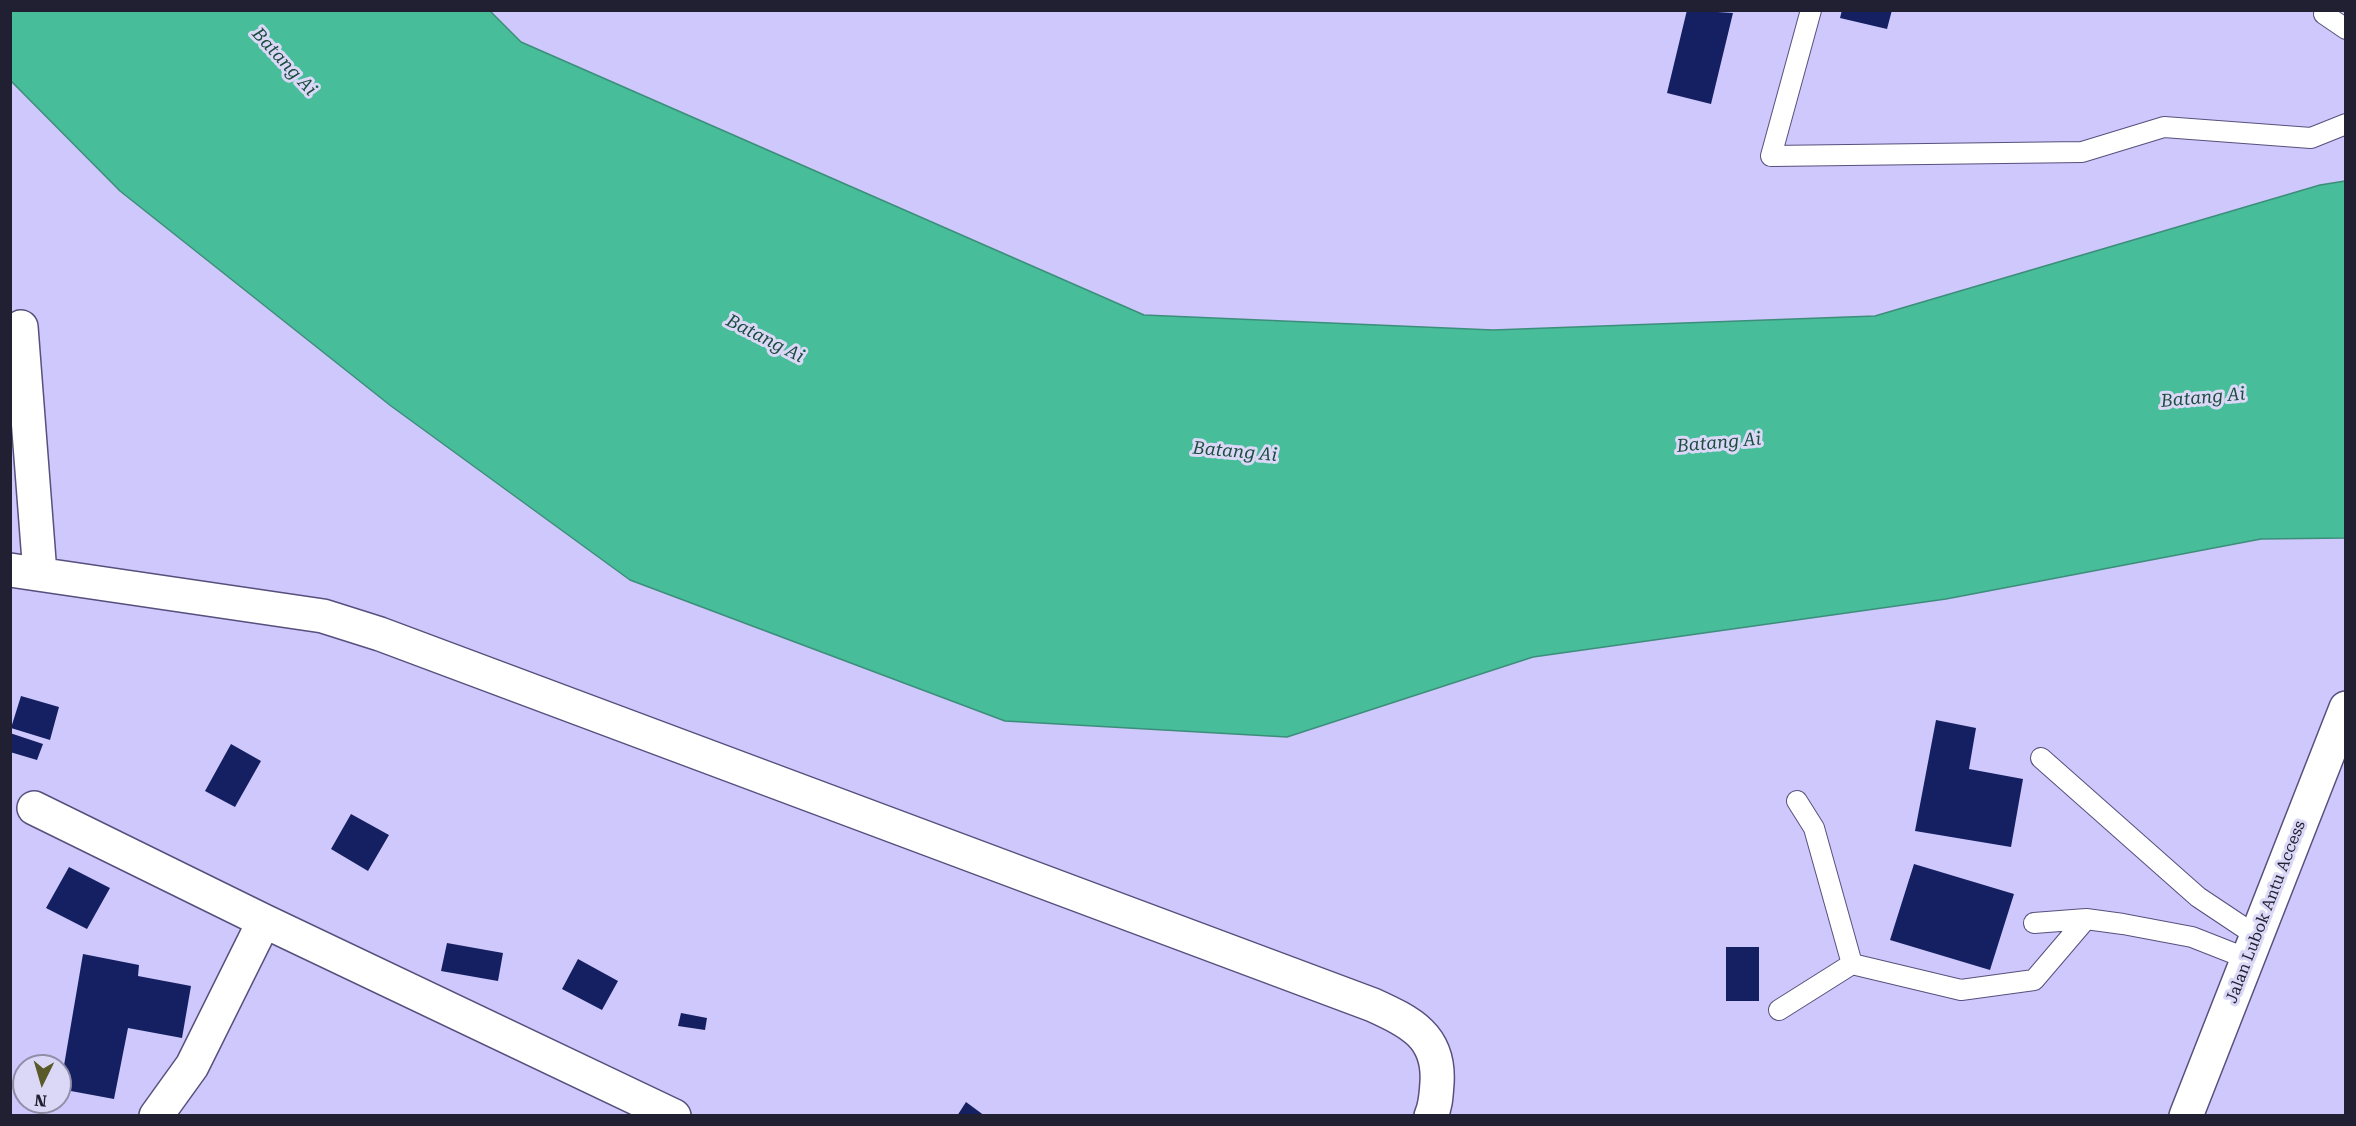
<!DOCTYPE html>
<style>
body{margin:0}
#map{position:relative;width:2356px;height:1126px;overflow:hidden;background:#cec8fc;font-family:"Roboto Serif",serif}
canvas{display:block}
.frame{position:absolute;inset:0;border:12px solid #211f32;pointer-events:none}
.north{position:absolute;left:12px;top:1054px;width:60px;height:60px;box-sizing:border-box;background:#dbd8f7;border:2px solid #918ea8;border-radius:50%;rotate:185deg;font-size:16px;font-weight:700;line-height:24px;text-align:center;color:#211f32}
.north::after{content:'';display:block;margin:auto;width:21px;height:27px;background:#595a27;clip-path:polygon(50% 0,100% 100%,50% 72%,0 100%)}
</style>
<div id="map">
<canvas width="2356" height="1126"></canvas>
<div class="frame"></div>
<div class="north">N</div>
</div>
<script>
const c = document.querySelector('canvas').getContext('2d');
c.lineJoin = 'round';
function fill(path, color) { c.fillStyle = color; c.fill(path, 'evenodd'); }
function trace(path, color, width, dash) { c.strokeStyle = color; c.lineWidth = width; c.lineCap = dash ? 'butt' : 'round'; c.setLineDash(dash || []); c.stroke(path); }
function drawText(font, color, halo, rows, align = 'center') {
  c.font = font + ' "Roboto Serif",serif'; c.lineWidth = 6; c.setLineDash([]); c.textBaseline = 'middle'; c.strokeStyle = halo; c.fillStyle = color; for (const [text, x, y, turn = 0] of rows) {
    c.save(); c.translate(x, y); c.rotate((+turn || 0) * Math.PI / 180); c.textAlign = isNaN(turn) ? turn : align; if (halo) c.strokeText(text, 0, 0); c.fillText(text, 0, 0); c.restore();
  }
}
const water = new Path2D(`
 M10,11H490L521,42L1144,315L1493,330L1875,316L2320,185L2345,181V538L2261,539L1946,599L1533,657L1287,737L1005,721L630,580L391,406L120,191L11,81Z`);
const building = new Path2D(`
 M1687,10L1733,13L1711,104L1667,93Z
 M1842,10H1892L1887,29L1840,18Z
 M21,696L59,707L50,740L11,728Z
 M1936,720L1976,728L1969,769L2023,779L2011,847L1915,831Z
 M10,733L43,744L37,760L10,752Z
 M231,744L261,761L235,807L205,791Z
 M351,814L389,835L368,871L331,849Z
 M1914,864L2014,894L1990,970L1890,940Z
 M69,867L110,888L87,929L46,908Z
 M447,943L503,953L498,981L441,971Z
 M1726,947H1759V1001H1726Z
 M83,954L139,965L138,976L191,986L182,1038L128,1028L114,1099L60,1089Z
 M578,959L618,981L602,1010L562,989Z
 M681,1013L707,1018L705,1030L678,1026Z
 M966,1102L985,1116H957Z`);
const lane = new Path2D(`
 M1811,10L1771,156L2082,152L2164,127L2311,138L2346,124
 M2324,14L2346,29
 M2041,758L2198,897L2258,937
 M1797,801L1814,828L1852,964
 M2034,923L2086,919L2123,924L2192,937L2248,959
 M1779,1010L1852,964L1961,990L2034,980L2086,919`);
const street = new Path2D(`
 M21,327L40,574
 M10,570L323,616L380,634L1373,1005C1410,1022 1440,1036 1437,1083C1436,1095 1436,1105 1431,1116
 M34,808L264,921L674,1116
 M156,1116L192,1066L264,921`);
const primary = new Path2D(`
 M2186,1116L2346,708`);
const streetNames = [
 ["Jalan Lubok Antu Access",2266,912,-69]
];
const waterNames = [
 ["Batang Ai",284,62,47],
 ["Batang Ai",765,339,27],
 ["Batang Ai",2203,398,-5],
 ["Batang Ai",1719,443,-5],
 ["Batang Ai",1235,452,5]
];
fill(water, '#48bd9a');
trace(water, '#3c8e7b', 1.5);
fill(building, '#152063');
trace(lane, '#57507d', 22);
trace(street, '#57507d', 36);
trace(primary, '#57507d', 36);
trace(lane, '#fff', 20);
trace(street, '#fff', 33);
trace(primary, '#fff', 33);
drawText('16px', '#211f32', '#dbd8f7', streetNames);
drawText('italic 18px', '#1b4c3d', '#dbd8f7', waterNames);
</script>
